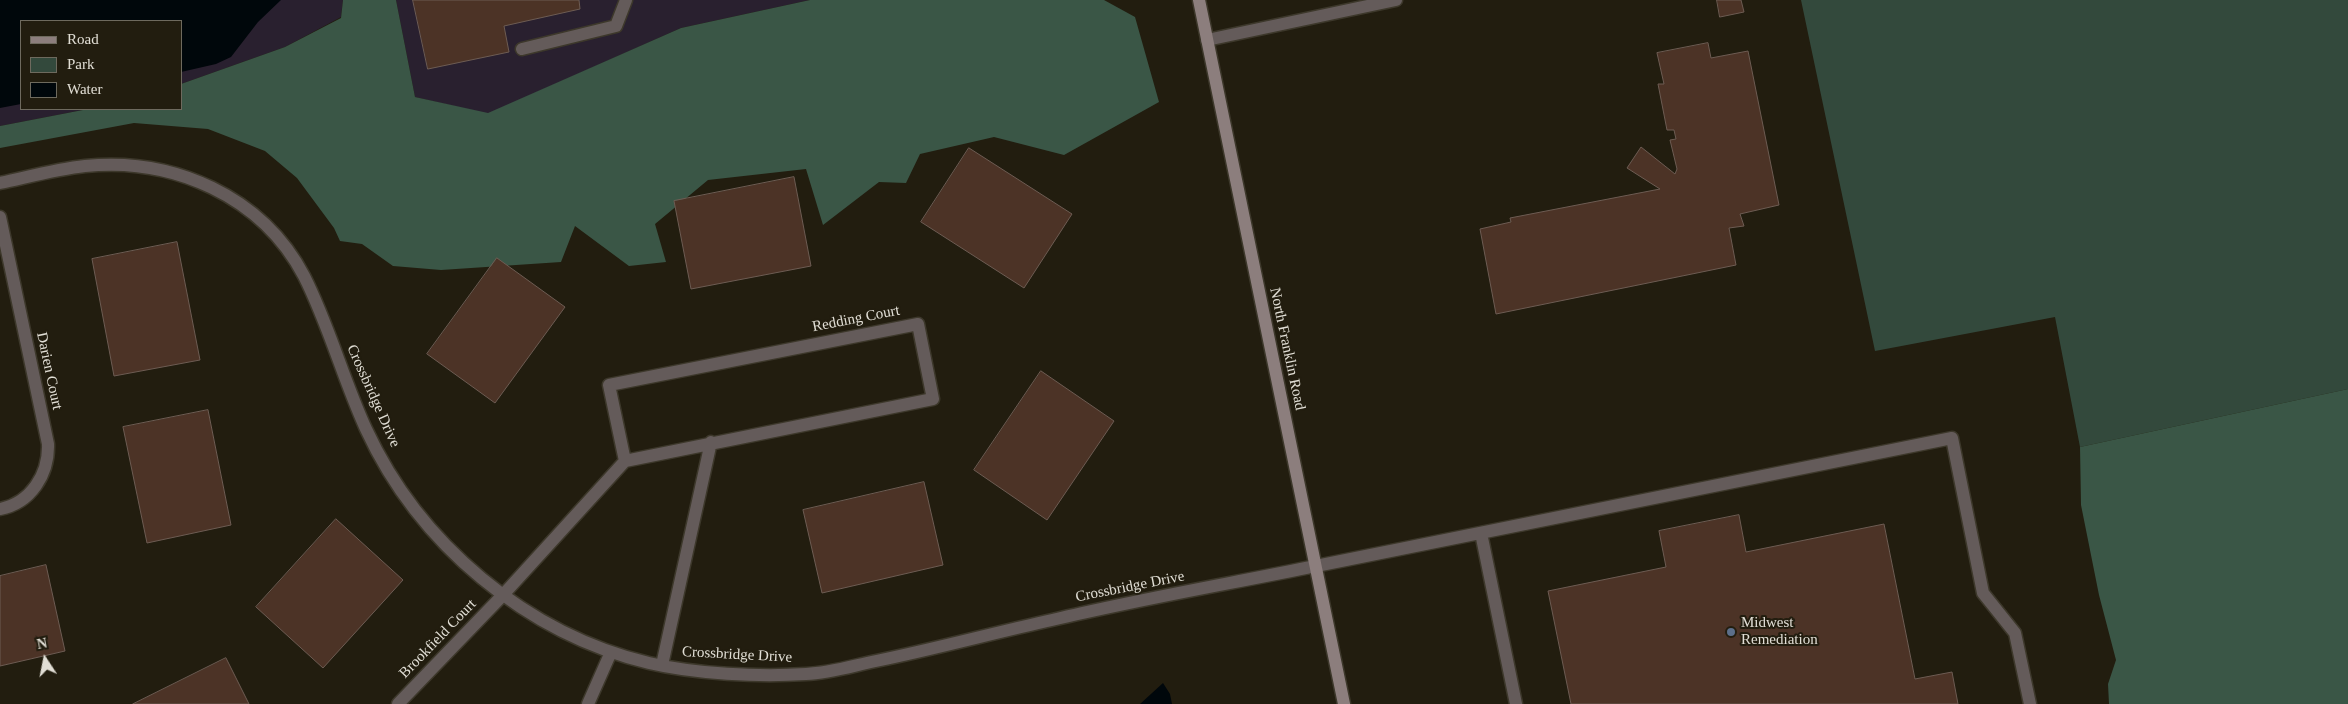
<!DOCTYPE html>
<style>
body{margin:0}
#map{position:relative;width:2348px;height:704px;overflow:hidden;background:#221d0f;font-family:Georgia,serif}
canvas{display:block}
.legend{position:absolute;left:20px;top:20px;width:162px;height:90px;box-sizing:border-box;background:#221d0f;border:1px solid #6e6a5e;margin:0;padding:6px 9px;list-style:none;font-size:15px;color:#e1ded5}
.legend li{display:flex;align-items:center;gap:10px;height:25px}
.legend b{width:25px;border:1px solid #6e6a5e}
.north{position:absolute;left:20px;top:634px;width:50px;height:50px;-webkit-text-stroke:4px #221d0f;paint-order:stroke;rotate:349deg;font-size:14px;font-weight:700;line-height:20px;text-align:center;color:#e1ded5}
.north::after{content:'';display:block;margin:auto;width:18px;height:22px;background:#e1ded5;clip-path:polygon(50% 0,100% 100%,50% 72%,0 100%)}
</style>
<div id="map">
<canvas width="2348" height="704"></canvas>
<ul class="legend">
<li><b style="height:6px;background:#8c7e7d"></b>Road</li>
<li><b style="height:14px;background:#33493c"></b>Park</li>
<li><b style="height:14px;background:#00070b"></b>Water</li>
</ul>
<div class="north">N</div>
</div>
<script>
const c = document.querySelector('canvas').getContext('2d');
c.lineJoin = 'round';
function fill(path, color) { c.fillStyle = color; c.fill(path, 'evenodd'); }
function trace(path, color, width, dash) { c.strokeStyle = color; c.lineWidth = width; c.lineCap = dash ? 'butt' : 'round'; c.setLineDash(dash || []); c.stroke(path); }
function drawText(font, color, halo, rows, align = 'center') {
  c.font = font + ' Georgia,serif'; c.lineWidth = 4; c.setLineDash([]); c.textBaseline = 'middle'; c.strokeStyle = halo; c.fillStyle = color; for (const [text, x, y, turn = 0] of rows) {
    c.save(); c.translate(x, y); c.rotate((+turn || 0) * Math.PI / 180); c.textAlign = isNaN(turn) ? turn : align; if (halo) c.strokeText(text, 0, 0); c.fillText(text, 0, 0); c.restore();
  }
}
const industrial = new Path2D(`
 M0,0H343L341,17L285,47L181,84V21H21V109H88L0,126Z
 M396,0H810L681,28L488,114L415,97Z`);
const green = new Path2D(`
 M1801,0H2348V389L2080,447L2055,317L1875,351Z`);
const forest = new Path2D(`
 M343,0H396L415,97L488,113L681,28L810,0H1104L1135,17L1159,102L1064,155L994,137L920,154L906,183L879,182L823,225L806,169L708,180L655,224L666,262L629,266L575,226L561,262L441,270L393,266L362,244L340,241L334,228L297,178L265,151L208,129L134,123L0,148V126L88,109H181V84L285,47L341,18Z
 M2348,389V704H2109L2108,684L2116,660L2099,595L2081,505L2080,447Z`);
const water = new Path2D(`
 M0,0H281L258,22L231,57L216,64L181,72V21H21V104L0,108Z
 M1163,683L1170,694L1172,704H1140Z`);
const building = new Path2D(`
 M413,0H579L580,9L504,26L509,52L428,69Z
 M1717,0H1741L1744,12L1720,17Z
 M1708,43L1711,58L1748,51L1779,205L1740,214L1744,226L1729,228L1736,265L1496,314L1480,229L1511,222L1510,218L1660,189L1627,168L1641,147L1675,174L1677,169L1670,140L1676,139L1674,130H1667L1658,84H1664L1657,53Z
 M969,148L1072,214L1024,288L921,222Z
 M794,177L811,266L691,289L674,201Z
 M177,242L200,360L114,376L92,259Z
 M497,258L565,307L495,403L427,354Z
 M1041,371L1114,421L1047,520L974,470Z
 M208,410L231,525L147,543L123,427Z
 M924,482L943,565L822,593L803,510Z
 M1739,515L1746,552L1884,524L1915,679L1952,672L1958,704H1571L1548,591L1666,567L1659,531Z
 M336,519L403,580L323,668L256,607Z
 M46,565L65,651L0,666V576Z
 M226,658L249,704H133Z`);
const lane = new Path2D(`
 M1207,40L1396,0
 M522,49L616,26L626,0
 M1481,533L1516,704
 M1316,566L1952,438L1983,593L2015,633L2030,704`);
const street = new Path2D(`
 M0,183C28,177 57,169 85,166C173,157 262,196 304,276C329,325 343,379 366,429C419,544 527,634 649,663C695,674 759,677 806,674C830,673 852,666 876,661C935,649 993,633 1052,620C1139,599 1228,584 1316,566
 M0,217L48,444C49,474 31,503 0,509
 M662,665L711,442
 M398,704L502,596L625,461L933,399L918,324L609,385L625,461
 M588,704L611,652`);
const secondary = new Path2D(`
 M1199,0L1344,704`);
const markers = [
 [1731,632,5,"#5c6f8a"]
];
const streetNames = [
 ["Redding Court",856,319,-11],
 ["North Franklin Road",1287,349,78],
 ["Darien Court",49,371,78],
 ["Crossbridge Drive",373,396,66],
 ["Crossbridge Drive",1130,587,-11],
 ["Brookfield Court",438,639,-46],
 ["Crossbridge Drive",737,655,3]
];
const poiNames = [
 ["Midwest",1741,623],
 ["Remediation",1741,640]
];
fill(industrial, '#29202f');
fill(green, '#33493c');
fill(forest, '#3a5646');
fill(water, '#00070b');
fill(building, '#4c3326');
trace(building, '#6d5c53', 1);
trace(lane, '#3d382b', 15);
trace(street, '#3d382b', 15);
trace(secondary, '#3d382b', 15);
trace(lane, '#645b5a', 12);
trace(street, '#645b5a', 12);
trace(secondary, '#8c7e7d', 12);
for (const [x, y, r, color] of markers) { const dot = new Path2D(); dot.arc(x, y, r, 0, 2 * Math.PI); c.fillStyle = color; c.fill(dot); trace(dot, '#221d0f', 2); }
drawText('15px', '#e1ded5', '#221d0f', streetNames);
drawText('15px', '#e1ded5', '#221d0f', poiNames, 'left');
</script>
